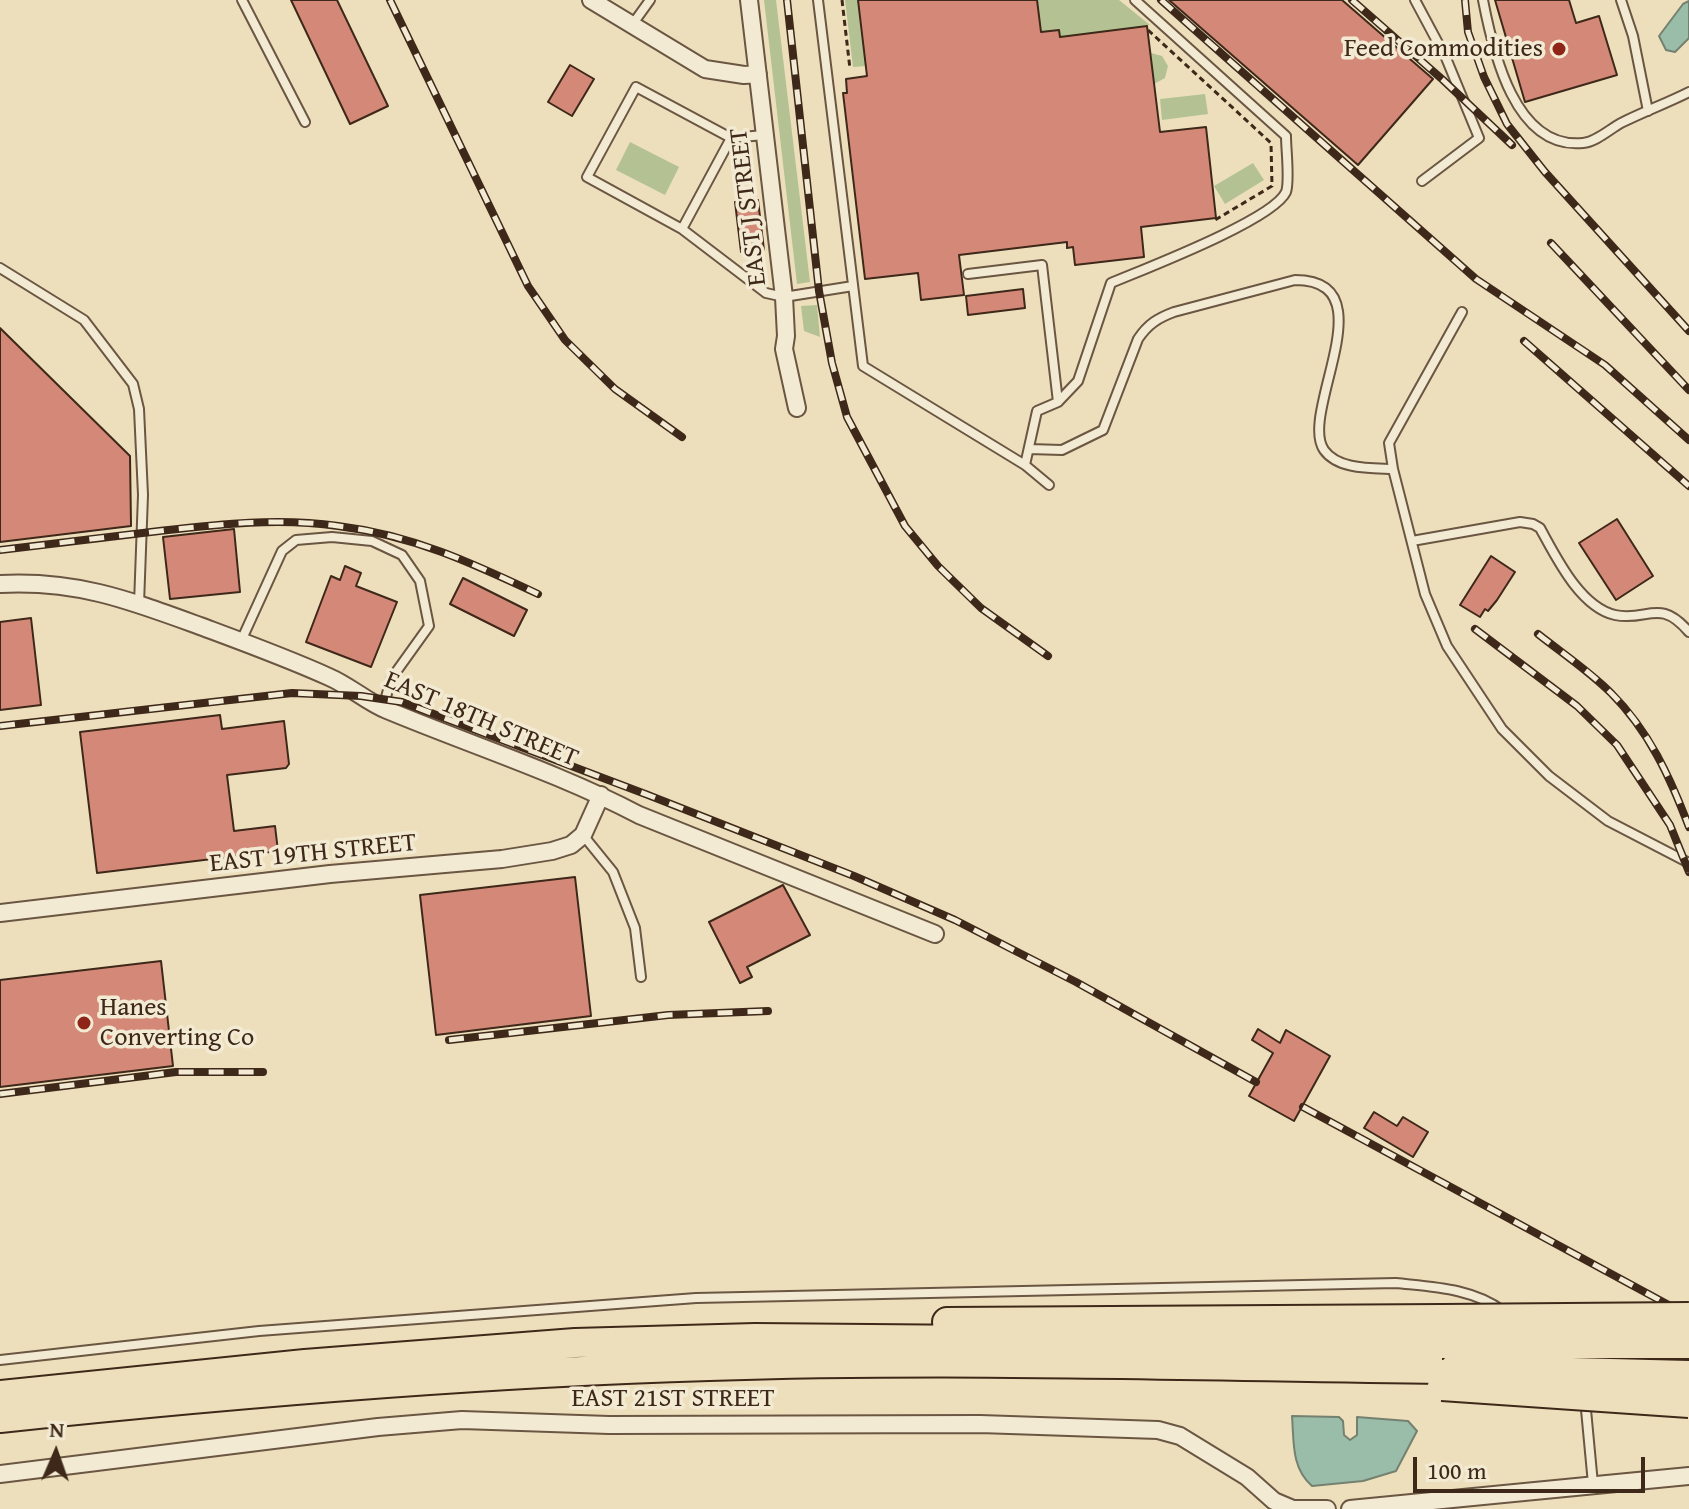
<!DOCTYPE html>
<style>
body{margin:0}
#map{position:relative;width:1689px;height:1509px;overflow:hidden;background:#eddfbb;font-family:"Gentium Book Plus",serif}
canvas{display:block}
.north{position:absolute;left:16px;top:1413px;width:80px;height:80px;-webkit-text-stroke:6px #f3ead3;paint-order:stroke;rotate:2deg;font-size:22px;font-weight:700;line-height:32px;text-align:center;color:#3e2819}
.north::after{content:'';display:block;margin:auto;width:28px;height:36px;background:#3e2819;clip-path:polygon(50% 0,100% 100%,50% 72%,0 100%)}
.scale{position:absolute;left:1413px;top:1457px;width:232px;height:36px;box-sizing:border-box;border:4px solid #3e2819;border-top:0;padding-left:10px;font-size:24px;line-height:28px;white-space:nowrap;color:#3e2819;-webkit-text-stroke:6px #f3ead3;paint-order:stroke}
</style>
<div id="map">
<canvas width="1689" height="1509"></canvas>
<div class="north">N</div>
<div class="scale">100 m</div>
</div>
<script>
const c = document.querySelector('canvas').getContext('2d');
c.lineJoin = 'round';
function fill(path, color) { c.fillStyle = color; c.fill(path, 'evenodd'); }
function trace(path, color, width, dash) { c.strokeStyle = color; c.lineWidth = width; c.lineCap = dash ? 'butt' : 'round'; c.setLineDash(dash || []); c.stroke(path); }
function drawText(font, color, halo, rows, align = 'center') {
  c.font = font + ' "Gentium Book Plus",serif'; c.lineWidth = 7; c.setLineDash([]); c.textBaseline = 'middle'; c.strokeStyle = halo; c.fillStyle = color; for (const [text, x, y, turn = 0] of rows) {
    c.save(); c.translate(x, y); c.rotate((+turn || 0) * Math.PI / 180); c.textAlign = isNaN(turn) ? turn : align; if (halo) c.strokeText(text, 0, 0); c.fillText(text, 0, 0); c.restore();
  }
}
const green = new Path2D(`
 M764,0H776L810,282L797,284Z
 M845,0H858L866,66L853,67Z
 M1037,0H1119L1150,25L1060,37L1059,30L1041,32Z
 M1151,53L1162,56L1168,66L1165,78L1154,84Z
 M1205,94L1208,114L1162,120L1160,99Z
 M630,142L679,167L665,195L616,170Z
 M1253,163L1264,180L1225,204L1214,186Z
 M817,305L820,337L804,331L801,306Z`);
const water = new Path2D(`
 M1689,1V38L1675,52L1666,50L1659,36L1683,4Z
 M1292,1416L1339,1417L1343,1421L1344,1435L1350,1440L1357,1435V1417L1408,1421L1417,1431L1396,1471L1363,1481L1312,1486C1291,1468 1294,1441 1292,1416Z`);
const building = new Path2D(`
 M291,0H337L388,106L350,124Z
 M858,0H1037L1041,32L1059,30L1060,37L1147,26L1160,132L1206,127L1216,218L1141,227L1144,257L1075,265L1073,247L1067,248V242L959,255L964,295L921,300L918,273L865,279L843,93H847L846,79L867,76Z
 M1169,0H1342L1433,79L1358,165Z
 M1495,0H1569L1576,23L1599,16L1617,75L1525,102Z
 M570,65L594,79L572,116L548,102Z
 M758,200L764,250L741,252L735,202Z
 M1023,289L1025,308L968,315L966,296Z
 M0,328L130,456L131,526L0,542Z
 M1617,519L1653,576L1616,600L1579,543Z
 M234,529L240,592L170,599L163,537Z
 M1491,556L1515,572L1497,600L1488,611L1485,609L1480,617L1460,605Z
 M345,566L361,573L356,586L397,602L371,667L306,642L331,576L340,580Z
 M463,578L527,610L514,636L450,604Z
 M31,618L41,705L0,710V622Z
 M220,715L222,729L284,721L289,764L286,768L227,775L234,831L275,826L278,851L97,873L80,732Z
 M575,877L591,1016L436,1035L420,895Z
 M783,885L810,935L747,967L752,977L740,983L709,922Z
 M161,961L173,1066L0,1087V980Z
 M1258,1029L1280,1043L1286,1030L1330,1056L1294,1121L1249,1096L1273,1053L1252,1040Z
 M1374,1112L1397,1126L1403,1117L1428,1132L1413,1157L1364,1128Z`);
const path = new Path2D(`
 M842,0L850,69
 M1148,30L1271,143L1272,186L1215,220`);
const service = new Path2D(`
 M242,0L305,122
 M818,0L863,366L1025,465L1049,485
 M1415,0L1446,58L1479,138L1422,181
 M1483,0C1493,52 1515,150 1583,143C1596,142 1610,129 1621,123C1643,112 1667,103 1689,92
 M1621,0L1633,36L1648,111
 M632,25L650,0
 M731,138L682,229L587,177L636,87L731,138L764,135
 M682,229L766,293L784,297L853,286
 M0,268L84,320L133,384L139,409L143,495L139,604
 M968,274L1042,265L1058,402
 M1462,312L1389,443L1393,469L1425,594L1447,646L1502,729L1549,776L1608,821L1689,863
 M1029,449L1062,450L1103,430L1138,339C1148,324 1158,318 1174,312L1295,280C1389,280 1298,413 1324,450C1338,470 1372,468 1393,469
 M1025,465L1037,411L1058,402L1078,381L1111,283C1144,269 1273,220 1286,192C1290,181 1286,150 1286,136L1135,0
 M1412,541L1520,522L1533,524L1540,528C1556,557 1580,607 1615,615C1648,622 1659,597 1689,632
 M241,641L282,551L296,540L332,537L372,541L402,555L420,581L429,626L391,679L383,708
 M583,835L613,872L635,928L641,977
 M0,1360L259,1331L696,1298L1396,1283C1433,1287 1472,1288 1503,1311
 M1585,1399L1593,1484`);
const minor = new Path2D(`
 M591,0L705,69L744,75L758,74
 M749,0L784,297L786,336L784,349L797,408
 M0,584C77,580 129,600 200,626C243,642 287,658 329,677C350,686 367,702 387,710C471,745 559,773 639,815L935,934
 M0,913L330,874L502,859L552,851L571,845L583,835L601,795
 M0,1474L378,1427L462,1420L609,1425L980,1424L1158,1430L1180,1436L1247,1477L1274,1501L1293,1509H1327
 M1350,1509L1689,1476`);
const trunk = new Path2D(`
 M947,1322L1442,1319
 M0,1395L305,1364L575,1343L755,1338L1442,1344
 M0,1418C236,1393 472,1373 709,1366C953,1358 1197,1366 1442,1369`);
const rail = new Path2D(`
 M390,0L528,286L565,340L615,389L682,437
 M787,0L819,291L832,363L847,417L905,526L938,566L981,608L1048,656
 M1161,0L1476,279L1605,365L1689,440
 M1352,0L1443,80L1512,145
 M1465,0L1468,32L1484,77L1507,124L1545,172L1689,331
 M1551,243L1689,390
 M1524,341L1689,486
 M0,550C50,544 100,538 151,532C213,525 275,517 338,526C412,535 472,563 538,594
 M1475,629L1577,706L1617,745L1670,825L1689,872
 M1538,634C1562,653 1589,671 1611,693C1649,731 1670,777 1689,827
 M0,726L292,693L361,696L402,702L648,795L854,876L955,920L1076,982L1256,1082
 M449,1040L668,1015L768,1011
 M0,1094L176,1072H263
 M1303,1107L1689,1316`);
const trunkBridge = new Path2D(`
 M1442,1319L1689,1317
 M1442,1344H1689
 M1454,1369L1689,1375
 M1442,1386L1689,1403`);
const markers = [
 [1559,49,8,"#8f2418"],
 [84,1023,8,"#8f2418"]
];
const poiNames = [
 ["Feed Commodities",1543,49],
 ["Hanes",100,1008,"left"],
 ["Converting Co",100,1038,"left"]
];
const streetNames = [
 ["EAST J STREET",749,207,-97],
 ["EAST 18TH STREET",481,720,23],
 ["EAST 19TH STREET",313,854,-6],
 ["EAST 21ST STREET",673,1399]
];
fill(green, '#b4c293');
fill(water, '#9abdaa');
trace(water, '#758170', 2);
fill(building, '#d48978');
trace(building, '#3e2819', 2);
trace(service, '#6a5642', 12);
trace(minor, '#6a5642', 20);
trace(trunk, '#3e2819', 32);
trace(path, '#3e2819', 3, [6, 4]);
trace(service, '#f3ead3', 8);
trace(minor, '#f3ead3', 16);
trace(trunk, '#eddfbb', 28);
trace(rail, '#3e2819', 8);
trace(rail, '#f3ead3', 5, [15]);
trace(trunkBridge, '#3e2819', 32, []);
trace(trunkBridge, '#eddfbb', 28);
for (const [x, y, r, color] of markers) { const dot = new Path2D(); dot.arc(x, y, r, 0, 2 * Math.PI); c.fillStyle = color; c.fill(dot); trace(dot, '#f3ead3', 3); }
drawText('26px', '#3e2819', '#f3ead3', poiNames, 'right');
drawText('26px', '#3e2819', '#f3ead3', streetNames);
</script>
